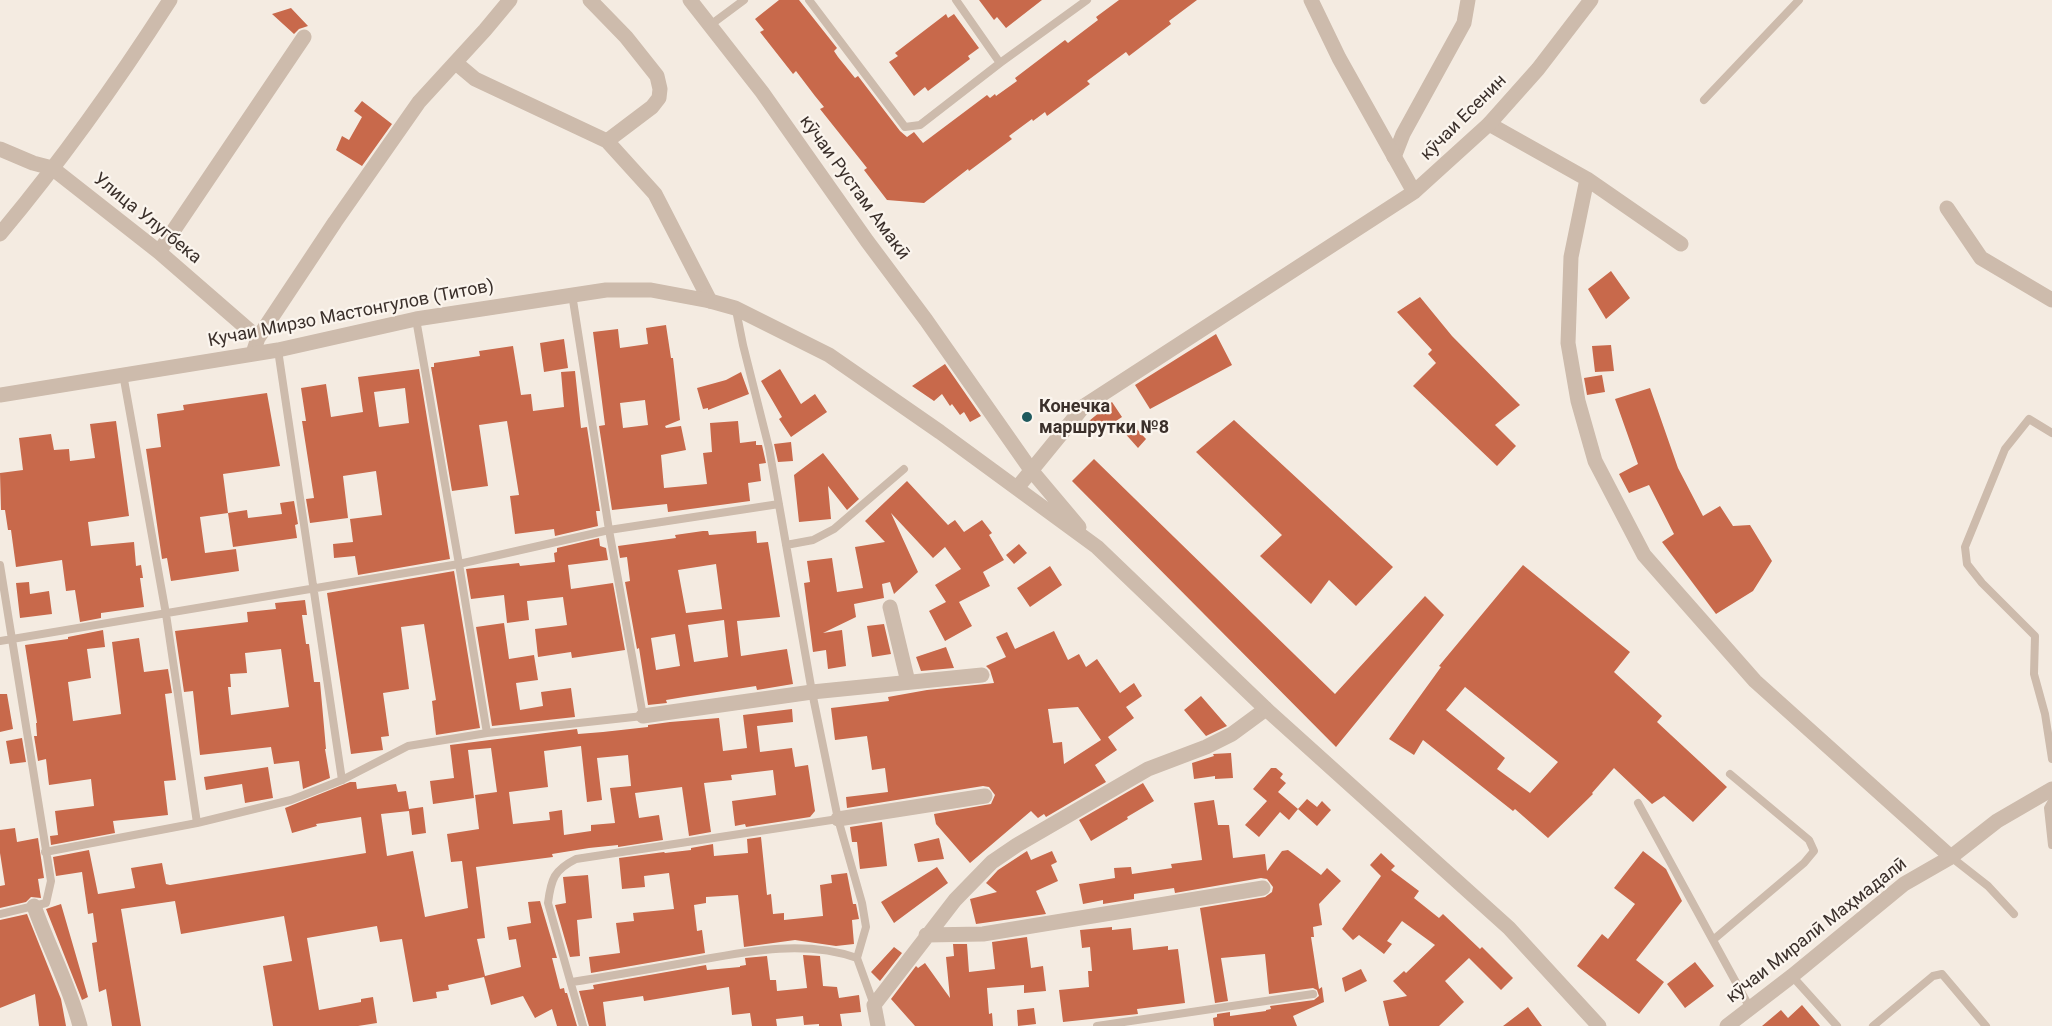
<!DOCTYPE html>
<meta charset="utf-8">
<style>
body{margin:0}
canvas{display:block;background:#f4ebe1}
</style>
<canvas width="2052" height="1026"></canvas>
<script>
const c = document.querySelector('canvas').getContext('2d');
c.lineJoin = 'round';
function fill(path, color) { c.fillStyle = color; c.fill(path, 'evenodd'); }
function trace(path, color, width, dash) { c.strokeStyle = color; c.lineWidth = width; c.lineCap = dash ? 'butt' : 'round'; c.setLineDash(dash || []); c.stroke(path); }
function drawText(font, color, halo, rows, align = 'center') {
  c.font = font + ' Roboto,sans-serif'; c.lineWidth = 4.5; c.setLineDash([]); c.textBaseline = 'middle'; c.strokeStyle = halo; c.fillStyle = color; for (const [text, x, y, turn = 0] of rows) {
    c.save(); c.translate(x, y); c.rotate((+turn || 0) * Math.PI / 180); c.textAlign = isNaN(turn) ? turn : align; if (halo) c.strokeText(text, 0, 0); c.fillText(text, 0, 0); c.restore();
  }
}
const building = new Path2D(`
 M779,0H799L837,48L834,51L838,57L855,78L858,76L900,131L907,137L914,132L923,143L987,95L990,98L995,94L996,96L1017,81L1015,78L1065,40L1068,43L1073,39L1098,20L1096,17L1119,0H1197L1169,21L1171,24L1129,56L1126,52L1087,81L1090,84L1047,116L1045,112L1033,121L1032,119L1009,136L1012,139L969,171L968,169L924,203L887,200L864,170L867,168L820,109L824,107L815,96L796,71L793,74L760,32L764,30L755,19Z
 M979,0H1042L1006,28L997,17L994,20Z
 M291,8L308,26L299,29L294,34L272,14Z
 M946,14L948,18L954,14L979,48L968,56L970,59L928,91L925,87L914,96L889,62L898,56L895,53Z
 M362,101L392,124L362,166L336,150L342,136L349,140L362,117L354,111Z
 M1611,271L1630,298L1606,319L1588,289Z
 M1420,297L1452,336L1520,405L1495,425L1516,446L1497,466L1413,386L1436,363L1428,354L1432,350L1397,312Z
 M666,325L671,358H673L680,420L665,426L666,428L681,426L686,450L661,455L664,488L707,484L703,453L712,452L710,423L738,421L740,443L756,441V445H762L766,463L759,464L761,481L748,483L750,501L668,512L667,504L612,510L599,426L605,425L593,332L618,329L620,348L648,344L646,328ZM645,400L648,425L623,428L620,403Z
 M1216,334L1232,365L1150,409L1135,385Z
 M564,339L568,368L544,372L540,343Z
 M1611,345L1614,371L1595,372L1592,346Z
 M513,346L521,395L531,394L533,411L564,407L561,372L575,371L581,428L587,427L600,511H596L598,526L555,536L554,529L515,534L510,496L519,495L507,421L479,425L488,486L452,491L431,367H434V363L480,356L479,351Z
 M945,364L981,416L970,422L964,412L960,415L952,404L950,406L942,394L934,401L912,386Z
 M419,369L450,559L358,575L355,556L334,558L333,544L353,542L350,519L382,515L376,471L343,476L348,518L310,523L306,499L314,498L302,421H306L301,388L326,384L331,417L363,412L358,377ZM405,388L409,423L379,427L374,392Z
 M780,369L801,404L815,394L827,412L791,437L779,419L782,417L761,381Z
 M741,372L749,394L708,410V408L703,409L697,388L726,380Z
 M1602,375L1605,392L1587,395L1584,378Z
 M1650,388L1678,468L1703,516L1720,506L1733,526L1750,525L1772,561L1753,591L1716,614L1662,542L1674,534L1649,485L1629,493L1619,474L1638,464L1615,399Z
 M267,393L280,466L223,474L228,513L247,510L248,518L282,514L280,503L294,501L298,524L295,525L297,538L233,547L228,513L200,517L205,553L236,549L239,571L171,581L167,558L162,559L146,449L161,447L157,414L184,410L183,405Z
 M1112,402L1122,417L1098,433L1089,421Z
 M1234,420L1393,567L1356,606L1329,580L1311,604L1260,556L1282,535L1196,452Z
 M116,421L129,516L88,522L91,546L134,542L136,566L141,565L143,578H140L144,607L101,613V618L80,622L75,590L66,591L62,560L16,567L11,530H8L5,510H1L0,473L23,470L19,438L51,434L54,450L69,449L70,461L95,458L90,424Z
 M1131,423L1146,439L1138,448L1122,430Z
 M791,442L793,461L778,462L774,444Z
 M823,453L859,499L847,510L828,486L831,519L799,522L794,475Z
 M1094,459L1335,694L1425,596L1444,615L1336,747L1072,481Z
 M907,481L948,525L955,520L964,532L982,520L992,533L989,535L1004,560L983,572L990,586L959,602L972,626L945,641L929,611L946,602L935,585L961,569L945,547L933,558L891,513L918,572L894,594L890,582L882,584L884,598L854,604L856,617L823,633L842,630L846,666L828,669L826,650L813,652L804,583L810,582L807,561L832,558L837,592L863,588L855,547L885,542L865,521Z
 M703,531H708L709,535L756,531L757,543L768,542L780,617L737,621L741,656L787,649L793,684L757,690L756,686L684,697L666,700L667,703L648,705L639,648L637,649L625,582L630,581L627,557L620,558L618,546L676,538L675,535ZM716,564L722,609L686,613L678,570ZM724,620L728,657L694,662L688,625ZM675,634L680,666L656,670L651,638Z
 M599,538L600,546L606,548L608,560L568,565L571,589L613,583L625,650L572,658L571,652L538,657L535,629L567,625L563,597L527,601L529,620L507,623L504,595L471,599L466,569L519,563L520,566L555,562L554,553L557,552V548Z
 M1019,544L1027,553L1014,564L1006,555Z
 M1523,565L1630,652L1614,672L1662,716L1657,722L1727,787L1693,822L1664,796L1652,804L1614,768L1592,793L1593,794L1548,838L1515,809L1513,811L1423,740L1414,755L1389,739L1441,667L1439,666ZM1465,687L1558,762L1530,793L1497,769L1505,758L1446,710Z
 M1050,566L1062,585L1030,607L1017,588Z
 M454,571L480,728L436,735L432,701L436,700L424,624L401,627L409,689L383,693L389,736L381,737L383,750L351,754L327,593Z
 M29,582L30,594L49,591L52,614L20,618L16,583Z
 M305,600L307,615H302L306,644H309L314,682H320L326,749H325L330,778L303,789L299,761L274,764L271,747L200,755L193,691L184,692L175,631L248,622L247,612L276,609L275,603ZM281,649L289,707L231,715L228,687H231L230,674L247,673L245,653Z
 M504,623L509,659L534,655L538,680L516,683L520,710L543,706L541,692L571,688L575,717L492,726L476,627Z
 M884,624L891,654L872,657L867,626Z
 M103,630L105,647L87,649L91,678L68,682L73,721L121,714L112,642L139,638L144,672L168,669L172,693L165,694L176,780L164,781L168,815L113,821L115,833L51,845L50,836L58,835L55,811L94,806L91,779L49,785L46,759L38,761L34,736H37L36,723H37L25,645L68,639V637Z
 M1054,631L1068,660L1079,654L1086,667L1097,659L1120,693L1134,683L1142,696L1126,707L1134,718L1108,737L1117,750L1095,765L1106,782L1046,817L1044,814L1038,818L1031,811L970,863L936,824L934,814L991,804L995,795L989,787L983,786L847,808L846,797L888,792L885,768L872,770L867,736L835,740L831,708L889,701L888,697L927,690L994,683L990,670L986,666L1006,657L996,637L1007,632L1015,649ZM1078,707L1101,740L1064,764L1062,742L1053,743L1048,709Z
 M946,647L954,668L921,671L916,657Z
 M0,694H7L13,729L0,732Z
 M1201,696L1227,726L1206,736L1184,710Z
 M792,709L793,722L757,726L760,752L792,748L795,767L808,765L815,811L810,817L746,827L745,824L735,826L732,801L776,795L773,770L731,775L732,780L704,783L711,832L689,836L682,787L635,793L639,818L659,815L663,840L618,847V845L589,848L552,854L553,857L476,867L485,938L477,939L485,976L521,967L516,939L509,940L507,927L531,923L528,902L540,901L557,958H552L560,989L564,988L565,993H567L577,1026H557L552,1009L535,1018L523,996L491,1005L484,977L448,985L449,990L436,992L437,998L413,1002L402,939L380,942L377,926L307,938L319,1010L361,1002V999L373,997L377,1023L358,1026H273L263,966L292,961L284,916L181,934L175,901L121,909L141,1026H112L106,989L99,992L92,943L97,942L93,913L88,914L82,872L56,876L53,857L89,850L98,894L135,888L131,868L162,863L166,884L170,885L366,853L361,817L316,824L317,826L292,833L285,808L350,782H356L357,789L396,784L398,792L406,791L409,809L423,807L426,833L412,835L409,811L381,814L387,856L413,851L425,917L468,908L462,861L451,862L447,834L479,829L475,795L497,792L491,748L468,750L474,798L433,804L430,781L454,778L450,745L577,729L578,734L603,732L648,727V725L670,722L719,718L723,751L747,748L743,715ZM581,746L587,802L602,800L597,758L628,755L631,786L610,788L615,823L591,825V831L564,835L562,810L549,812L550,820L513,824L509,792L548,787L544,751Z
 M22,738L26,762L10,764L6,741Z
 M1231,753L1233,778L1215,779V776L1194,779L1192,763L1214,756L1213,754Z
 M268,767L273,798L245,803L242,784L206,790L204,777Z
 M1271,768H1276L1283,774L1280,778L1286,783L1278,792L1298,809L1289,820L1280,812L1259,837L1245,825L1267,801L1253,789Z
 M1143,783L1154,801L1127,817L1128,819L1091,841L1079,820Z
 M1307,799L1317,807L1322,801L1331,810L1317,826L1298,809Z
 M1214,800L1218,825H1229L1233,858L1265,854L1267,871L1282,851L1288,850L1321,875L1327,868L1341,881L1319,904L1322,925L1313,927L1314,937H1311L1319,989L1322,987L1324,1002L1293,1016L1297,1026H1214L1213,1018L1217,1017V1014L1230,1012V1016L1266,1011V1010L1271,1009L1270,1006L1314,1000L1319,996L1317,990L1313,988L1269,994L1265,954L1221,958L1228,1001L1215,1003L1200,908L1265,897L1272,892L1273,887L1267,879L1261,878L1175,893L1174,888L1134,894V899L1103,904V900L1083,904L1079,884L1115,878L1114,868L1131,867L1132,874L1172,868L1171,864L1202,860L1194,803Z
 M882,822L887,866L860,869L857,842H852L850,827Z
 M15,828L17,842L38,838L44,878L38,879L41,898L31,897L26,902L0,908V886L5,885L0,853V830Z
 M761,837L767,895L771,894L773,914L784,913V920L823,916L820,885L832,883L831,875L847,873L853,904H856L859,919L852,920L854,944L836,946L795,940L744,947L738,895L706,897V903L694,905L697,931L702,930L705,953L591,973L589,957L620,953L616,923L634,921L633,913L674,909L669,873L644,876L645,887L622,889L619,858L664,852L665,853L691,850V848L713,844L714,856L748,853L747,839Z
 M939,838L944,859L918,862L914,844Z
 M1027,851L1031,860L1052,851L1057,862L1051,865L1058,881L1036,891L1046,914L976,924L970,899L997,892L986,883L998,870Z
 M1643,851L1666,869L1682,901L1636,960L1664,982L1639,1014L1577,966L1602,934L1608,939L1635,904L1614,888Z
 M1381,853L1395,866L1391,870L1419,891L1414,898L1439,918L1443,914L1480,949L1482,947L1513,978L1501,990L1469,958L1445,981L1464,1002L1439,1026H1389L1383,1001L1407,996L1393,981L1404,971L1406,973L1435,945L1402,921L1387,941L1392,944L1384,954L1359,935L1353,940L1342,929L1381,876L1370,865Z
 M937,867L948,883L894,923L881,902Z
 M588,875L592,918L577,920L580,956L570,957L555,905L566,903L563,877Z
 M61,904L88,997L82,1000L46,909Z
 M27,914L61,999L66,1026H39L35,994L0,1008V920Z
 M1112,927V930L1131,928L1133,950L1168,946V950L1178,949L1185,1003L1137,1009L1138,1014L1063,1022L1059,990L1089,987L1088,971H1092L1090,947L1082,948L1080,930Z
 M1027,937L1031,968L1043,966L1046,991L1024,993V985L987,988L989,1014L992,1013L993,1026H915L891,999L916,966L918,968L925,963L950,998L946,957L954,956L953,944H967L969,972L995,969L992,942Z
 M894,947L902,953L880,981L871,972Z
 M803,955L820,956L823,986L837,987L839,998L859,995L861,1012L840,1014L842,1026H819V1024L804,1025L803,1016L776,1019L777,1026H752L750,1013L732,1015L729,987L644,1001L643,996L603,1002L606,1026H589L579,991L594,989L593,985L706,965L707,970L740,967V966L746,965L745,958L767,956L770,980H776L777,991L807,988Z
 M1695,962L1714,986L1685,1008L1667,984Z
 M1361,969L1367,981L1345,992L1342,978Z
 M1802,1005L1820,1026H1762L1781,1010L1788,1018Z
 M1528,1007L1542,1026H1503Z
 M1034,1008L1036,1024L1018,1026L1017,1010Z`);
const service = new Path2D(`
 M809,0L905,127L920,125L1000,63L1087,0
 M956,0L1000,63
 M709,26L744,0
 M1704,100L1799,0
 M736,310L743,345L769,448L812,692L838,819L862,903L866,927L857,958L874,1005
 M416,319L459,564L487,733
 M278,350L342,780
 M123,374L166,614L197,823
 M2052,433L2029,419L2005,449L1965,547L1967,564L1982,583L2035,636L2034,674L2045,714L2052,759
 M786,545L813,540L834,529L904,469
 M0,565L51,881L46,903L0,914
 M0,641L459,564L609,530L779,504
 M2052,801L2048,808L2052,845
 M1638,803L1750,1008
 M45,852L197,823L291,800L342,780L408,746L487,733L643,716L609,530L572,294
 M1951,857L1988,886L2014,914
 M1713,940L1804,863L1814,851L1809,840L1730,774
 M1792,976L1837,1026
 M572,982C611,976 650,969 689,962C744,952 803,939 857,958
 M583,1026L548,903C551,879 554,870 576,859L838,819
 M1097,1026L1313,994
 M1873,1026L1933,976L1942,974L1986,1026`);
const minor = new Path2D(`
 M590,0L626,37L657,76L660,89L659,98L652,107L607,141L655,194L710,301
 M690,0L762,92L867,241L926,320L1031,470
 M456,63L475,79L607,141
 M1489,124L1587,179
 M0,149L33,163L52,168L159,252L258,338
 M1394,157L1403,134L1464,23L1468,0
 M1947,208L1981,258L2052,300
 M0,234C62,160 118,81 170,0
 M1681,244L1587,179L1571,257L1568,343L1578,401L1595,461L1644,555L1755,681L1951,857
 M159,252L304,37
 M253,353L258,338L335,222L419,102L485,30L510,0
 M890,607L908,682
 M643,716L812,692L982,675
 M838,819L985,796
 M34,906C48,946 69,984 80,1026
 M926,935L983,934L1263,888
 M878,1026L874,1005L955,900L992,862L1017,845L1148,769L1206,747L1232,734L1266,709`);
const tertiary = new Path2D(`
 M1311,0L1339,58L1414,192
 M0,395L278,350L416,319L606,290H651L710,301L735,308L829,355L940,432L1097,547L1266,709L1509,928L1599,1026
 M1031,470L1079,527
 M1017,488L1084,406L1414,192L1489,124L1538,69L1591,0
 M1727,1026L1792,976L1904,884L1951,857L1997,821L2052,789`);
const markers = [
 [1027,417,6,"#1f5a5e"]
];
const streetNames = [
 ["кӯчаи Есенин",1464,118,-45],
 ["кӯчаи Рустам Амакӣ",854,188,54],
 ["Улица Улугбека",147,219,39],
 ["Кучаи Мирзо Мастонгулов (Титов)",351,314,-11],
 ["кӯчаи Миралӣ Маҳмадалӣ",1817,931,-38]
];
const poiNames = [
 ["Конечка",1039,407],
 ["маршрутки №8",1039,428]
];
fill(building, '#c8694b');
trace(service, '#cdbbac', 8);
trace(minor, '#cdbbac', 15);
trace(tertiary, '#cdbbac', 15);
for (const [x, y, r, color] of markers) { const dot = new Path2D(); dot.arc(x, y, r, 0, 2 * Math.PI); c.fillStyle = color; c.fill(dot); trace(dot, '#fbf5ee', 2); }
drawText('18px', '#3b302b', '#fbf5ee', streetNames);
drawText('bold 18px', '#3b302b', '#fbf5ee', poiNames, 'left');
</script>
